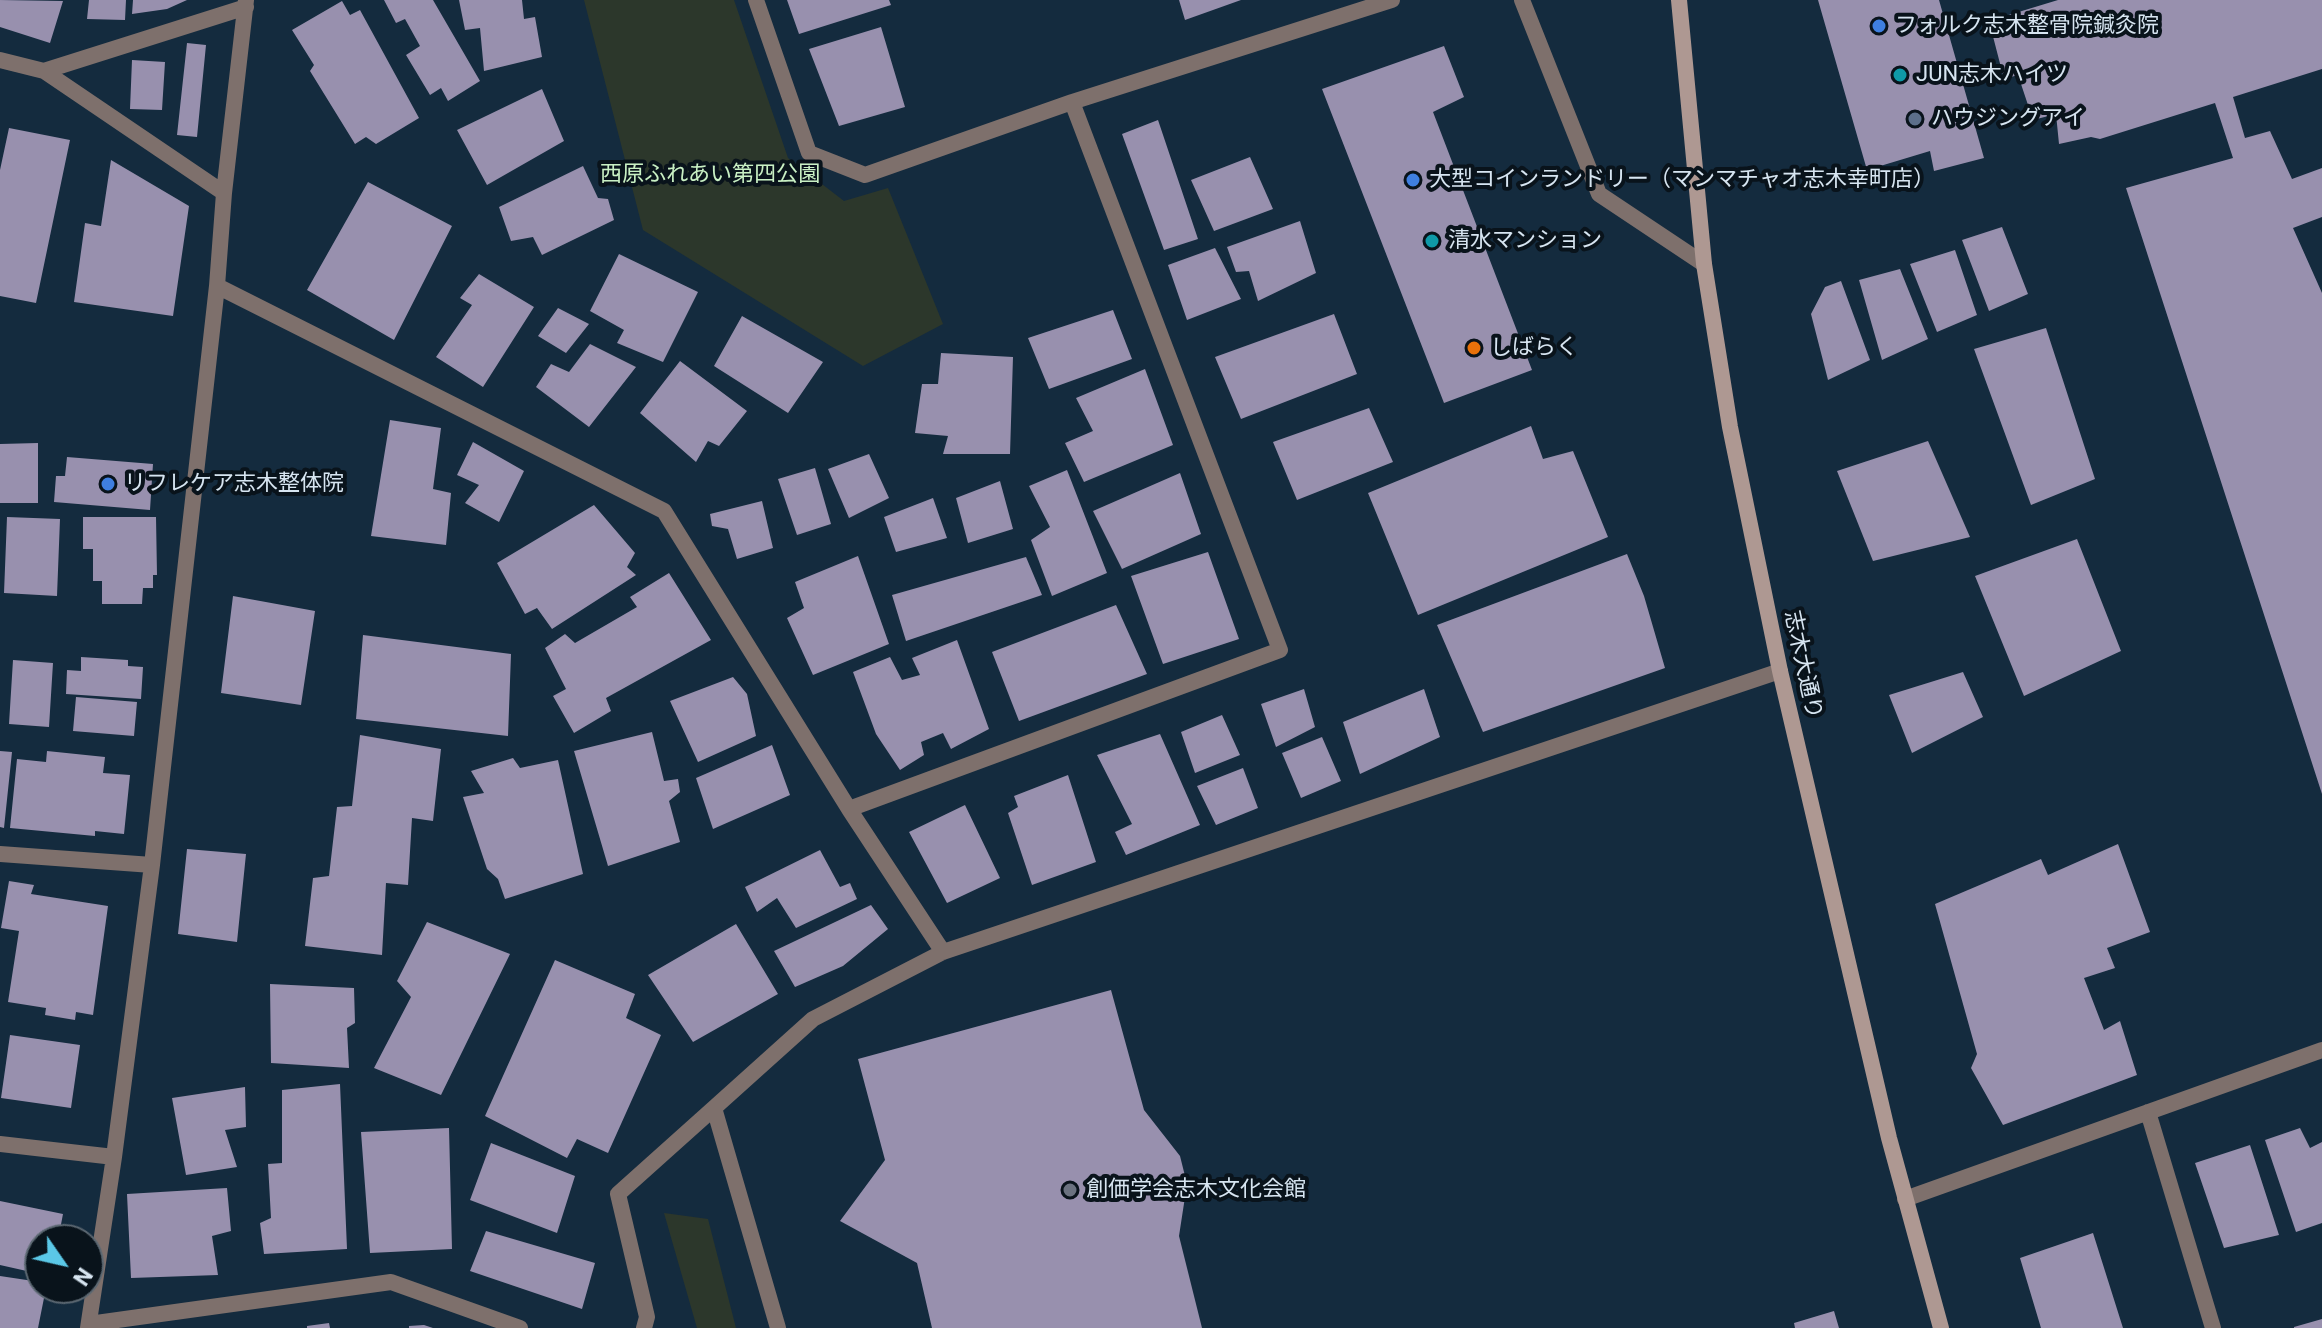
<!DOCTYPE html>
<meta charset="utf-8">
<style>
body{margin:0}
#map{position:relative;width:2322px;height:1328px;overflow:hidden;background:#142b3e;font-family:Roboto,sans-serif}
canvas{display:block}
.north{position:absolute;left:24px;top:1224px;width:80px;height:80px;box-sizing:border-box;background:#09131b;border:2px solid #5b6771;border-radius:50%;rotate:124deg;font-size:22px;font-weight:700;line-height:32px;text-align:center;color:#d7e5f1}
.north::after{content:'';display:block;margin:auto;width:28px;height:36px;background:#5bc8e7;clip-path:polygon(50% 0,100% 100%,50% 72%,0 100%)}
</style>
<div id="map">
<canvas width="2322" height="1328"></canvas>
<div class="north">N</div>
</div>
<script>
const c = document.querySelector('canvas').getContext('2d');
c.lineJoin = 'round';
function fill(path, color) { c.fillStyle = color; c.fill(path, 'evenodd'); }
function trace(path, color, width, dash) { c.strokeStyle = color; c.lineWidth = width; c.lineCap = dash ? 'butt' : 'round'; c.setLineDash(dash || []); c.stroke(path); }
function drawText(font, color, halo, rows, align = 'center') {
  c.font = font + ' Roboto,"Noto Sans JP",sans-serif'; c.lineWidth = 8; c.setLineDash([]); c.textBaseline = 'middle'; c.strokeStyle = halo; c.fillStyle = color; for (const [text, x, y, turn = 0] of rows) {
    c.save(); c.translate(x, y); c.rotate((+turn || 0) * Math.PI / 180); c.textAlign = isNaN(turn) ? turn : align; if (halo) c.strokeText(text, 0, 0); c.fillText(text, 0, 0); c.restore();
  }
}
const green = new Path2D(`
 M584,0H734L788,158L844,201L888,188L943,324L863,366L643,230Z
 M664,1213L708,1219L736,1328H697Z`);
const building = new Path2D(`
 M0,0L63,1L50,43L0,27Z
 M89,0H126L125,20L87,19Z
 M133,0H187L167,9L132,14Z
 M384,0H433L480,81L448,101L441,88L430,95L406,55L420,46L405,19L396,23Z
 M459,0H522L524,19L535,17L542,57L484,71L480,28L465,30Z
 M787,0H889L891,5L799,34Z
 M1179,0H1241L1185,20Z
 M1818,0H1939L1984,158L1934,171L1930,151L1867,170Z
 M2058,0H2322V69L2233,97L2245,138L2270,131L2292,179L2322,168V217L2293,228L2322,293V794L2126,188L2233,158L2215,103L2100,139L2091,137L2059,144L2056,114L2033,120L2018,75L2004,79L1989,21Z
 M342,1L350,15L360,10L419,118L376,144L366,137L355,144L310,71L314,65L292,30Z
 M881,27L905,107L839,126L809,49Z
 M187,43L206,45L197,137L177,135Z
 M1444,46L1464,97L1433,112L1532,370L1444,403L1322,89Z
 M132,60L165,62L162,110L130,109Z
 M542,89L564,141L487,185L457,130Z
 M1158,120L1198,239L1164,250L1122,134Z
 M9,128L70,140L36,303L0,296V170Z
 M1250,157L1273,209L1214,231L1191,180Z
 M111,160L189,206L173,316L74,302L85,223L101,226Z
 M583,166L598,198L608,199L614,220L542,255L533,237L511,241L499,207Z
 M368,182L452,226L394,340L307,290Z
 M1300,221L1316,273L1258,301L1249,271L1236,272L1227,247Z
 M2002,227L2028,294L1989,311L1962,240Z
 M1215,248L1241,299L1187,320L1168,265Z
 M1955,250L1977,315L1937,332L1910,264Z
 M619,254L698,292L663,362L617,343L624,330L590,311Z
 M1900,269L1928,339L1882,360L1859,280Z
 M479,274L534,307L483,387L436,357L472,305L460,298Z
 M1841,281L1870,360L1828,380L1811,314L1825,287Z
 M558,308L589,324L566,353L538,336Z
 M1113,310L1132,359L1049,389L1028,338Z
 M1334,314L1357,374L1241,419L1215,357Z
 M742,316L823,362L788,413L714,366Z
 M2046,328L2095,479L2031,505L1974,349Z
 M590,344L636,367L589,427L536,387L551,364L569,372Z
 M941,353L1013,357L1010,454H943L948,436L915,433L922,384H938Z
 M680,361L747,411L719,446L708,441L696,462L640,413Z
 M1145,369L1173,445L1084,482L1065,443L1093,431L1076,398Z
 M1369,408L1393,462L1297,500L1273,442Z
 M390,420L441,428L433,489L451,493L446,545L371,536Z
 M1531,426L1543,459L1573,451L1608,537L1418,615L1368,493Z
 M1928,441L1970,537L1873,561L1837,471Z
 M473,442L524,471L499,522L465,503L479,485L457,475Z
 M38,443V503H0V444Z
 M869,454L889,498L849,518L828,469Z
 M67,457L153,464L150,510L54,502L56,476H65Z
 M815,468L831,524L797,535L778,479Z
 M1067,470L1107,573L1052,596L1031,540L1050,527L1029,486Z
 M1180,473L1201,534L1122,569L1093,511Z
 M1000,481L1013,529L968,543L956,498Z
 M933,498L947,538L896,552L884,517Z
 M762,501L773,548L737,559L728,529L712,526L710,514Z
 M594,505L635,553L627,567L636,575L552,629L537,608L525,614L497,563Z
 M7,517L60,519L57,596L4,593Z
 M83,517H156L157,575H153V588H143L142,604H102V581H93V549H83Z
 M2077,539L2121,651L2024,696L1975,576Z
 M1208,552L1239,639L1163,664L1131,576Z
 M1627,554L1644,596L1665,668L1483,732L1437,625Z
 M858,556L889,644L813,675L787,618L804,608L795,582Z
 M1026,557L1042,595L906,641L892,595Z
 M669,573L711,640L606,698L611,711L574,733L553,696L566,689L545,648L565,634L575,643L637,607L630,597Z
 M233,596L315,611L301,705L221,693Z
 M1116,605L1147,674L1019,721L992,652Z
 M363,635L511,654L508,736L356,719Z
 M957,640L989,729L951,749L943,733L921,742L924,755L900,770L876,734L853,672L890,657L902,680L920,675L912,658Z
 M81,657L128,660V666L143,667L141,699L66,694L67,670L81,671Z
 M13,660L53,663L49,727L9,724Z
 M1963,672L1983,717L1912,753L1889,695Z
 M733,677L747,694L756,736L698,762L670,701Z
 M1304,689L1315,727L1276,747L1261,704Z
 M1424,689L1440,737L1360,774L1343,722Z
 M76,697L137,702L134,736L73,731Z
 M1222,715L1240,755L1195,773L1181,732Z
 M652,732L664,781L678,779L680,792L669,801L680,842L608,866L574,751Z
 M1160,734L1200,825L1126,855L1115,832L1132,824L1097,755Z
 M360,735L441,749L433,821L412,818L408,885L386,883L382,955L305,946L313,878L329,876L337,807L352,806Z
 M1322,737L1341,781L1301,798L1282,753Z
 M772,745L790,795L713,829L696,778Z
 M0,751L12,752L4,828L0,827Z
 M47,751L105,757L103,773L130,775L124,834L95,831V836L10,828L17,759L46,762Z
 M513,758L520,768L558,760L583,874L505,899L498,879L487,869L463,797L484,793L471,771Z
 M1243,768L1258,808L1216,825L1197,786Z
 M1068,775L1096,862L1032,885L1008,813L1018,807L1014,796Z
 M965,805L1000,878L947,903L909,832Z
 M2118,844L2150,932L2107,948L2115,968L2084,978L2104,1030L2120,1021L2137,1075L2003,1125L1971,1068L1977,1054L1935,904L2041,859L2048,875Z
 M187,849L246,854L237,942L178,934Z
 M820,850L840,887L850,883L857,899L796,928L777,898L757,912L745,887Z
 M9,881L34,885L31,894L108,906L93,1015L76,1012L75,1020L45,1015L46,1008L8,1002L19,931L1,928Z
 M871,905L888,929L843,966L795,987L774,951Z
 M427,922L510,954L441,1095L374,1068L411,997L397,981Z
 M736,924L778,994L693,1042L648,975Z
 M555,960L635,994L626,1018L661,1035L608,1153L577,1139L567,1158L485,1116Z
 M270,984L354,988L355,1023L347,1028L349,1068L271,1063Z
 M1111,990L1144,1110L1180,1156L1187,1184L1179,1236L1202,1328H932L917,1263L840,1221L885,1160L858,1059Z
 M10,1035L80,1045L71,1108L1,1098Z
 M340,1084L347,1249L264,1254L260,1223L271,1218L268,1164L282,1163V1090Z
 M245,1087L246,1127L225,1130L237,1167L186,1175L172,1098Z
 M449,1128L452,1249L370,1253L361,1132Z
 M2300,1128L2310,1148L2322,1142V1223L2296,1232L2265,1140Z
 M491,1143L575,1176L557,1233L470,1200Z
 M2250,1145L2279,1235L2224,1248L2195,1163Z
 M227,1188L231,1231L212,1236L218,1275L131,1278L127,1194Z
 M0,1201L63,1214L58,1240H40V1274L0,1265Z
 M486,1231L595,1263L582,1309L470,1271Z
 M2093,1233L2123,1328H2041L2020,1258Z
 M0,1276L40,1282V1288H46L38,1328H0Z
 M1834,1311L1839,1328H1795L1794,1323Z
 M2322,1319V1328H2294V1327Z
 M329,1323L330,1328H307V1326Z
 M424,1325L433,1328H409V1326Z`);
const minor = new Path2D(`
 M756,0L809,153L865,175L1072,102L1392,0
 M1522,0L1599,194L1704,264
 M0,60L44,71L224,193
 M44,71L246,7
 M217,286L664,511L849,809L943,952
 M849,809L1280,650L1072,102
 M0,854L152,865
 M2148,1112L2213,1328
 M0,1144L114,1157
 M1905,1199L2322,1050
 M89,1324L391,1282L520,1328
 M88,1328L114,1157L152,865L217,286L224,193L246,0
 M644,1328L647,1317L618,1194L714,1108
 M778,1328L714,1108L813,1019L943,952L1780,671`);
const secondary = new Path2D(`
 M1679,0L1704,264L1730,427L1780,671L1889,1138L1941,1328`);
const markers = [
 [1879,26,8,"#3f7fe0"],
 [1900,75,8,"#0f9aa8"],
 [1915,119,8,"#5c6f8a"],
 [1413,180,8,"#3f7fe0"],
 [1432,241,8,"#0f9aa8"],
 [1474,348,8,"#e8710a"],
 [108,484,8,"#3f7fe0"],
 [1070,1190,8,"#6b7280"]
];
const poiNames = [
 ["フォルク志木整骨院鍼灸院",1895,26],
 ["JUN志木ハイツ",1916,75],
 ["ハウジングアイ",1931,119],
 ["大型コインランドリー（マンマチャオ志木幸町店）",1429,180],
 ["清水マンション",1448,241],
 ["しばらく",1490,348],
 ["リフレケア志木整体院",124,484],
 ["創価学会志木文化会館",1086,1190]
];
const parkNames = [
 ["西原ふれあい第四公園",710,175]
];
const streetNames = [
 ["志木大通り",1802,665,78]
];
fill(green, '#2c372b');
fill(building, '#9890ae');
trace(minor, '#7e706c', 16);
trace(secondary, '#ae9892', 16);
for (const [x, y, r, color] of markers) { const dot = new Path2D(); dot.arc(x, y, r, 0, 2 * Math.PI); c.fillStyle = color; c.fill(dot); trace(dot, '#09131b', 3); }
drawText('22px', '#d7e5f1', '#09131b', poiNames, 'left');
drawText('22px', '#c9f0c4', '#09131b', parkNames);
drawText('22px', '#d7e5f1', '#09131b', streetNames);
</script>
